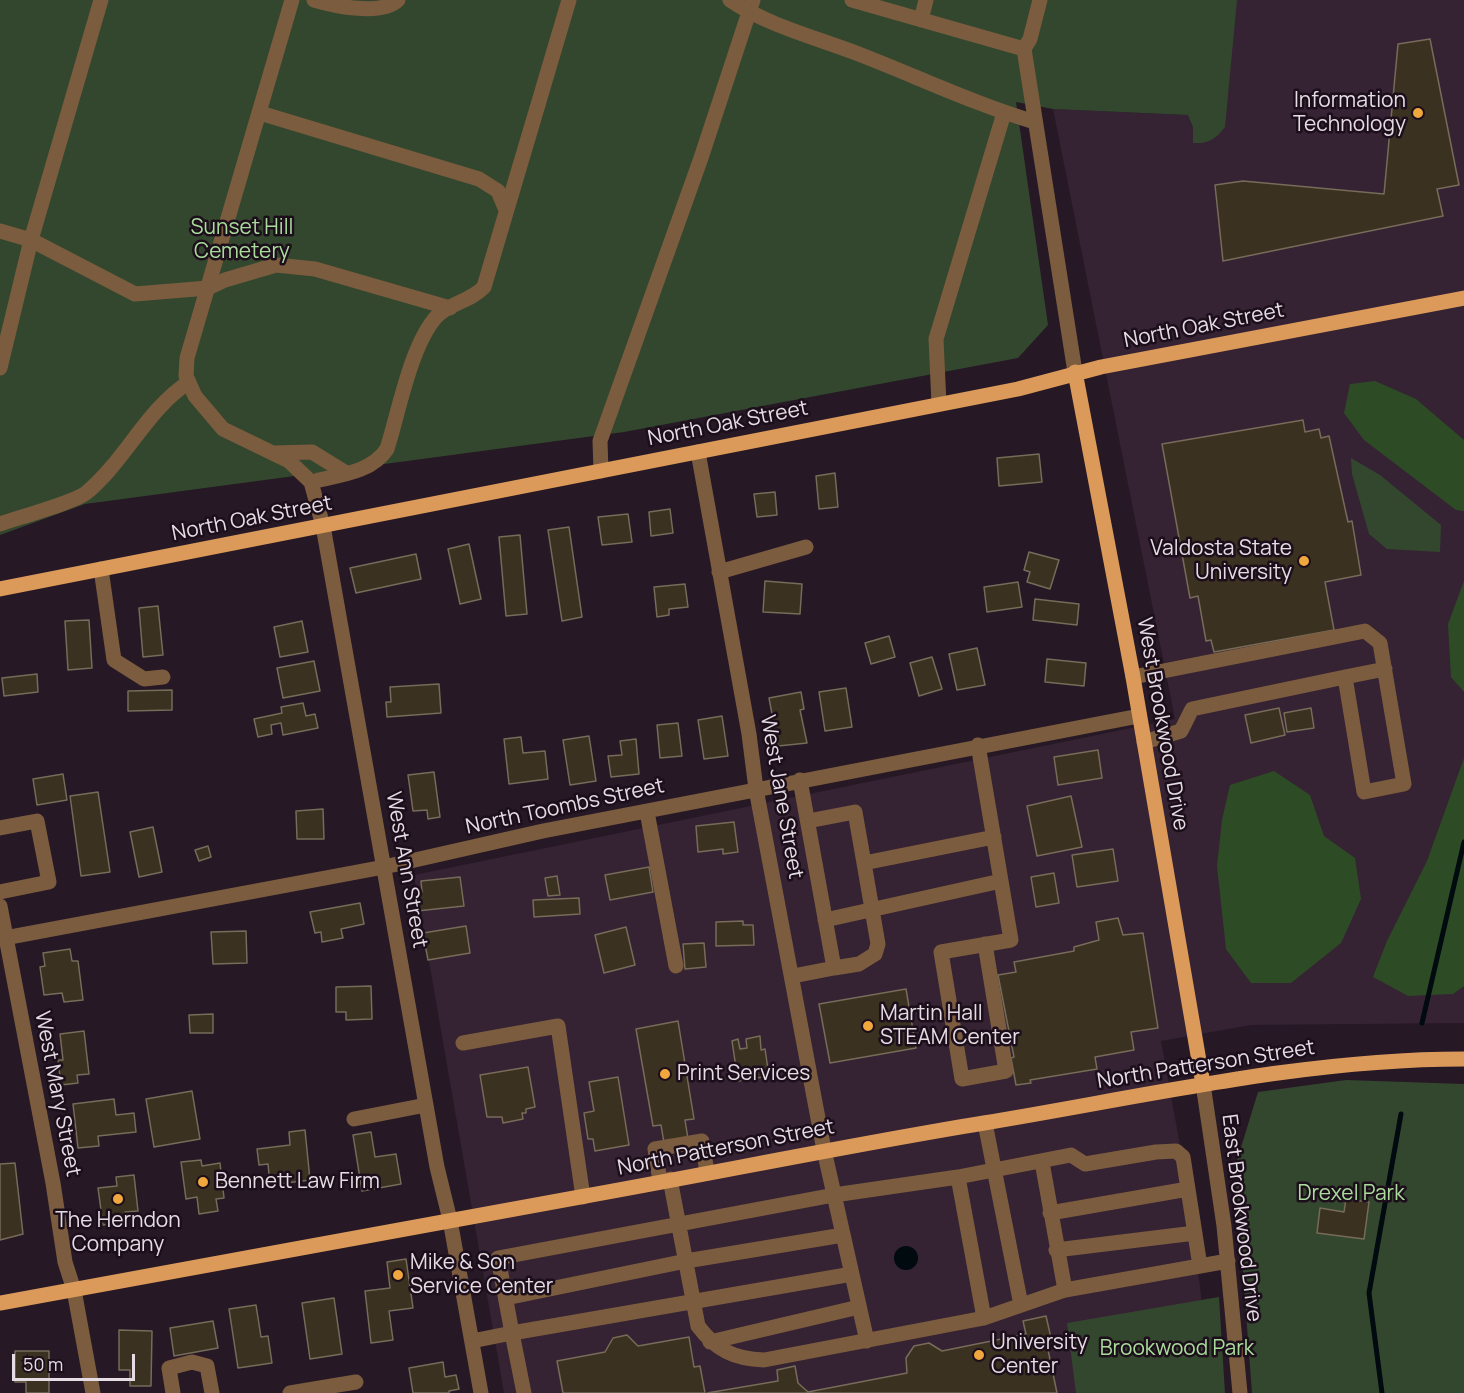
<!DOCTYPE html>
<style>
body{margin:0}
#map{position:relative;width:1464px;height:1393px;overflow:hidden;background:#261825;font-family:Manrope,sans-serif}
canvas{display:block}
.scale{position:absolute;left:12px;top:1354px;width:123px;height:27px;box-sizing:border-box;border:3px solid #e5dce4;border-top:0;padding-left:8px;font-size:18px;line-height:21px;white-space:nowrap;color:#e5dce4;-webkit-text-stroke:4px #1c0f1b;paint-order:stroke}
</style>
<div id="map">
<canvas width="1464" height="1393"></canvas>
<div class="scale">50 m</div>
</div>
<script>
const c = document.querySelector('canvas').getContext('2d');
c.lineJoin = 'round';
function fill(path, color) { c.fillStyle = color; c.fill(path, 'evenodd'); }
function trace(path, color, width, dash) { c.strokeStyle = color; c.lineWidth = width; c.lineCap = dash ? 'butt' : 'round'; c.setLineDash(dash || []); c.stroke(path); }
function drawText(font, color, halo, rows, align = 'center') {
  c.font = font + ' Manrope,sans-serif'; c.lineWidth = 5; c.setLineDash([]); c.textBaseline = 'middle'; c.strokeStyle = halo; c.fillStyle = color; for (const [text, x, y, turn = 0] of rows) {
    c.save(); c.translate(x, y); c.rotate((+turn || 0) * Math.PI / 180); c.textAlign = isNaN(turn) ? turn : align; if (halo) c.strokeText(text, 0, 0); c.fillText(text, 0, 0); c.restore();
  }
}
const built = new Path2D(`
 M1222,0H1464V1023L1251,1025L1161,1041L1188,1189L1213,1393H504L414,875L1175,719L1053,109L1188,115Z`);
const green = new Path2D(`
 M0,0H1237L1225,127C1216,139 1208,144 1193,143V127L1188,115L1053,109L1016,102L1048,325L1018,358L624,432L85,504L0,535Z
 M1351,458L1380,475L1441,525L1440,552L1387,549L1369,534L1352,474Z
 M1346,1080L1464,1084V1393H1252L1235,1167L1258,1092Z
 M1219,1297L1225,1393H1076L1067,1323Z`);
const forest = new Path2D(`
 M1375,381L1416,399L1464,440V511L1456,510L1364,440L1344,413L1350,384Z
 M1464,581V692L1451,677L1448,624Z
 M1464,758V986L1453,994L1408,996L1373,977L1387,941L1427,861Z
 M1274,771L1310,795L1324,836L1355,858L1361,899L1341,943L1291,983H1251L1226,949L1217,866L1222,820L1230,785Z`);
const water = new Path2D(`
 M894 1258a12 12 0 1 1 24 0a12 12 0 1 1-24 0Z`);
const stream = new Path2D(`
 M1422,1023L1464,842
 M1382,1393L1369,1293L1401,1114`);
const building = new Path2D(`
 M1430,39L1459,185L1437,189L1443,216L1223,261L1215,185L1243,181L1384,194L1398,44Z
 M1303,420L1305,432L1319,429L1321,438L1329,436L1348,522L1352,521L1361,575L1325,582L1334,630L1214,652L1211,640L1206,641L1198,596L1190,598L1162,444Z
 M1039,454L1042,482L999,486L997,458Z
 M835,473L838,507L819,509L816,476Z
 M775,492L777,515L757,517L754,494Z
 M670,509L673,533L651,536L649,512Z
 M628,514L632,542L602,545L598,517Z
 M569,527L582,617L562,621L548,530Z
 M520,535L527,614L506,616L499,537Z
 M469,544L481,599L460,604L448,549Z
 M1029,552L1059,560L1050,589L1027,582L1030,572L1024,570Z
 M416,554L421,579L356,593L350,568Z
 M765,581L802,584L800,614L763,612Z
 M1018,582L1022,607L987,612L984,587Z
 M685,584L688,607L669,609V615L657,617L654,587Z
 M1035,599L1079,604L1077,625L1033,620Z
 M158,606L163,655L143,657L139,608Z
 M89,620L92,668L68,670L65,621Z
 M302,621L308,652L280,657L274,627Z
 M889,636L895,657L871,664L865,643Z
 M977,648L985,685L957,690L949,654Z
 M932,657L942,689L919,696L910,663Z
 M1047,659L1086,663L1084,686L1045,682Z
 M314,661L320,691L283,698L277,668Z
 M37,674L38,692L4,696L2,678Z
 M439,684L441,713L387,717L386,702H391L390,687Z
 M846,688L852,727L825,731L819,692Z
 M172,690V710L128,711V691Z
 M801,692L804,709L800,710L807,743L778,746L769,698Z
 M303,703L306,716L315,714L318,728L283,735L281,723L271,725L272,734L258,737L254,719L282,713L281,707Z
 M1279,708L1285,735L1251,743L1245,715Z
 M1311,708L1314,728L1287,732L1284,713Z
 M722,716L728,756L704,759L698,720Z
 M678,723L682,756L660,758L657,725Z
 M589,736L596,781L570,785L563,740Z
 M521,737L523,753L545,751L548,779L509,784L504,739Z
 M636,739L639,774L611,777L608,756L622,755L620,741Z
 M1098,750L1102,778L1058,785L1054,757Z
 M434,772L440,817L428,819L427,810L413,811L408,775Z
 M63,774L67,800L37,805L33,779Z
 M98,792L110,872L81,876L70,796Z
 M1071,796L1082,847L1037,856L1027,806Z
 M323,809L324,839H297L296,811Z
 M734,822L738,852L723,854V849L698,852L696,826Z
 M153,827L162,872L139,877L130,832Z
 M208,846L211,857L199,861L195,850Z
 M1113,849L1118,881L1077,887L1072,855Z
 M649,867L653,892L610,900L605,875Z
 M1054,873L1059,903L1036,907L1031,877Z
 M557,876L560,895L548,896L545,878Z
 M460,877L464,906L417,911L415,892H422L421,881Z
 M579,898L580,914L534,917L533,900Z
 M360,903L364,924L341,929L343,938L322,942L321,932L315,933L310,912Z
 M1118,918L1123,935L1143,933L1158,1028L1131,1032L1134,1050L1095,1057L1097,1069L1030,1080L1031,1083L1016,1085L1011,1058L1014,1057L998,975L1016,972L1014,962L1074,951V947L1099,940L1096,922Z
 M743,921V925H753L754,945L716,946V922Z
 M466,926L470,953L428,960L423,933Z
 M626,927L635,965L604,973L595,935Z
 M246,931L247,963L213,964L211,932Z
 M704,943L706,967L685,969L683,944Z
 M70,949L72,961H78L83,1000L64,1002L62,993L44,995L40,967L45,966L43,953Z
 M371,986L372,1019L346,1020V1012H336V987Z
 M906,989L916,1048L830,1063L819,1004Z
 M213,1014V1033H190L189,1015Z
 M678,1021L694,1119L685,1120L688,1139L664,1143L661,1125L653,1126L636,1029Z
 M84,1031L89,1074L77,1075L78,1083L61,1085L58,1060H63L60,1034Z
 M760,1036L761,1050L765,1049L769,1076L738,1081L732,1041L738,1039L740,1049L747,1048L746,1039Z
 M528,1067L535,1107L526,1109V1113H522L523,1119L503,1123L502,1117H487L480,1075Z
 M618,1077L629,1145L595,1151L593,1139H588L584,1113L594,1111L589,1082Z
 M192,1091L200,1139L154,1147L146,1099Z
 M114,1099L116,1115L134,1113L136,1132L98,1136L99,1146L78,1148L73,1104Z
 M305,1130L310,1180L270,1185L268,1164L259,1165L257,1149L290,1145L289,1132Z
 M371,1132L375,1157L396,1154L401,1184L362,1191L353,1135Z
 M201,1160L202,1166L220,1163L224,1198L216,1199L218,1211L199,1214L197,1197L186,1199L181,1162Z
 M15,1163L23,1234L0,1240V1164Z
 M134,1175L138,1211L125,1212L126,1222L103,1225L98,1188L117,1186L116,1177Z
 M1346,1199L1369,1202L1364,1239L1317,1233L1320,1208L1344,1212Z
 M406,1259L413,1308L389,1311L393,1340L371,1343L365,1291L390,1288L387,1262Z
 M334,1298L342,1354L310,1359L302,1303Z
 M256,1305L261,1337L268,1336L272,1363L238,1368L229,1309Z
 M1046,1316L1051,1338L1046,1340L1057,1393H707L778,1381L777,1370L795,1366L798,1383L808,1392L907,1373L906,1358L914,1346L929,1343L942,1351L1026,1334L1023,1321Z
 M213,1321L218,1348L174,1356L170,1328Z
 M119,1330L152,1331L151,1386H130V1370H119Z
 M627,1335L638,1346L689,1337L694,1367L700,1366L705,1393H563L557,1361L605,1352L613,1338Z
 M15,1351H49V1393H26V1382H15Z
 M443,1362L445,1377L456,1375L459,1389L449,1391V1393H413L409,1368Z`);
const minor = new Path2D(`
 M292,0L187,358L186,376L195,396L223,429L289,461L311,482
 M314,0C334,6 382,16 398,0
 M730,0C767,25 814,37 856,53C916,76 974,104 1035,122
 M852,0L1024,49
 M1040,0L1030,39L1024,49L1075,372
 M921,20L926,0
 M260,113L479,179L498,191L506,210
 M0,231L31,240L135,294L208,288L225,280L276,265L315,269L450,308
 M0,368L31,240L101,0
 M939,404L936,339L1004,113
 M698,452L749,734L756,789L824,1150L867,1341
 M273,453L312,452L346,473
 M601,471L600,441L701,158L753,0
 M0,524C17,518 75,502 86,493C125,461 147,409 189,382
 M101,569L114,660L144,679L163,677
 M719,572L806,547
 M1133,677L1365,631L1380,643L1404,784L1364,792L1345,677L1192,709L1181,731L1144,742
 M1345,677L1385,669
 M978,745L1011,940L941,952L962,1079L1006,1071L985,944
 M647,812L676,966
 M808,821L855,812L864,863L994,837
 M0,828L37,821L49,882L0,892
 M0,906L53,1183L65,1262L74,1290L93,1393
 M825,920L1001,881
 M0,939L384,867L543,831L1139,716
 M834,968L859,964L875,954L878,944L864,863
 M793,976L834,968L800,780
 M463,1043L558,1026L583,1197
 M1203,1084L1224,1226L1240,1393
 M354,1119L426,1105
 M985,1123L1021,1305
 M1042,1162L1065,1290
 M958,1177L984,1318
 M670,1179L698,1326C716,1350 734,1359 764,1360L984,1318L1065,1290L1228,1261
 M660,1181L655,1149L702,1141L707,1172
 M1050,1213L1188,1189
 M1056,1250L1195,1233
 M852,1274L512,1333L498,1258L834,1195L958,1177L1071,1155L1085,1164L1156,1152L1176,1151L1183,1157L1200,1266
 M506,1298L686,1261L843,1235
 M472,1341L512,1333L524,1393
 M710,1342L859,1307
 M173,1393L169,1368L192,1362L207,1366L212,1393
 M290,1393L356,1382
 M481,1393L450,1220L437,1167L323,526L311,482C339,475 371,473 387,449C399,411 411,344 437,316C450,303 471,301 484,287L569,0`);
const major = new Path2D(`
 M1075,372L1133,677L1203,1084
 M0,589L1018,389L1101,367L1464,298
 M0,1303C193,1268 387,1232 580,1197C715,1173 849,1145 984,1123C1143,1097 1302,1059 1464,1059`);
const markers = [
 [1418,113,6,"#efa73e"],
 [1304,561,6,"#efa73e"],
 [868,1026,6,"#efa73e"],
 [665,1074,6,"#efa73e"],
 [203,1182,6,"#efa73e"],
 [118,1199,6,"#efa73e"],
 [398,1275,6,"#efa73e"],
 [979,1355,6,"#efa73e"]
];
const poiNames = [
 ["Information",1406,101,"right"],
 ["Technology",1406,125,"right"],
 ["Valdosta State",1292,549,"right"],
 ["University",1292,573,"right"],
 ["Martin Hall",880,1014],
 ["STEAM Center",880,1038],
 ["Print Services",677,1074],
 ["Bennett Law Firm",215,1182],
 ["The Herndon",118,1221,"center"],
 ["Company",118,1245,"center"],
 ["Mike & Son",410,1263],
 ["Service Center",410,1287],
 ["University",991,1343],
 ["Center",991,1367]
];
const parkNames = [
 ["Sunset Hill",242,228],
 ["Cemetery",242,252],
 ["Drexel Park",1351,1194],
 ["Brookwood Park",1177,1349]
];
const streetNames = [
 ["North Oak Street",1204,326,-11],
 ["North Oak Street",728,424,-11],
 ["North Oak Street",252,519,-11],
 ["West Brookwood Drive",1162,724,80],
 ["West Jane Street",781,797,80],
 ["North Toombs Street",565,807,-12],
 ["West Ann Street",406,870,80],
 ["North Patterson Street",1206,1065,-9],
 ["West Mary Street",57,1094,79],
 ["North Patterson Street",726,1148,-11],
 ["East Brookwood Drive",1241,1218,83]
];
fill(built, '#352233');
fill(green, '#33472e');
fill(forest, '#2d4c25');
fill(water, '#000a0f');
trace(stream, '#000a0f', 5);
fill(building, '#3b3120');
trace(building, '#776b59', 1.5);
trace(minor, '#7b5c3e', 15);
trace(major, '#db9a59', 15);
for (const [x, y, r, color] of markers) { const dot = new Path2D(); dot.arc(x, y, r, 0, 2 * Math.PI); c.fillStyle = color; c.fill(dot); trace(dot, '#1c0f1b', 2); }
drawText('21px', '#e5dce4', '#1c0f1b', poiNames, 'left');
drawText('21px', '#a9dc9b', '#1c0f1b', parkNames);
drawText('21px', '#e5dce4', '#1c0f1b', streetNames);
</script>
